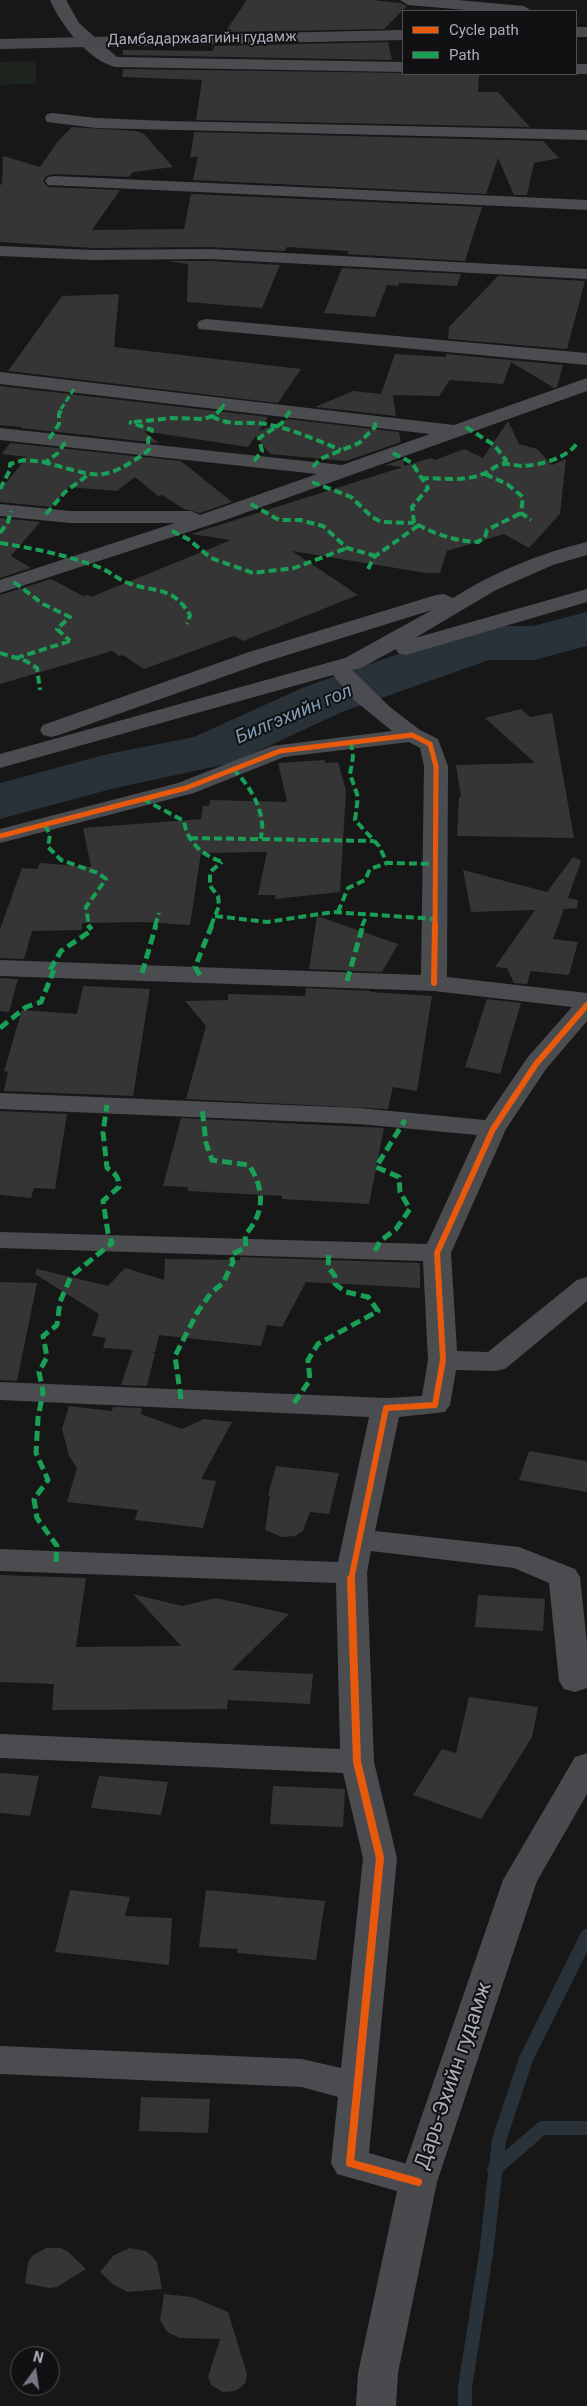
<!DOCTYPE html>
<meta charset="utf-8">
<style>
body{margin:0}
#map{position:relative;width:587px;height:2406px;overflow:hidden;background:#171717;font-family:Roboto,sans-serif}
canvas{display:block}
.legend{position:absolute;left:402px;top:10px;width:175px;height:65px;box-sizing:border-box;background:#111113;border:1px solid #4d4f55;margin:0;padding:6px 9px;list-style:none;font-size:15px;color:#a8adb8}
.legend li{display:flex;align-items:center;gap:10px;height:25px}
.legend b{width:25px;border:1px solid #4d4f55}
.north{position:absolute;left:10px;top:2346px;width:50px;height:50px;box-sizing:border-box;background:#111113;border:1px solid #4d4f55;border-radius:50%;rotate:14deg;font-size:14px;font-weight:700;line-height:20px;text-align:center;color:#a8adb8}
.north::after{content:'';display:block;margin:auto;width:18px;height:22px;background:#757880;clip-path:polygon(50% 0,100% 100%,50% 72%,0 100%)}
</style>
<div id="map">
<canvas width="587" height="2406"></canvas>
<ul class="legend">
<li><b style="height:6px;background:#e8590c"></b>Cycle path</li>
<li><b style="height:6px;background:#1a9f57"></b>Path</li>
</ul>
<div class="north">N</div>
</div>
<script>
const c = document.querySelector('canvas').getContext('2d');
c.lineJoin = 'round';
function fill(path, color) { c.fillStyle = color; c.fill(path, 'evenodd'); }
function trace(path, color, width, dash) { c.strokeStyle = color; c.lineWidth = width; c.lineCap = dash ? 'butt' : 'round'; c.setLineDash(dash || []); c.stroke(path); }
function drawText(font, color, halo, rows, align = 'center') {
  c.font = font + ' Roboto,sans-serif'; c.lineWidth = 4; c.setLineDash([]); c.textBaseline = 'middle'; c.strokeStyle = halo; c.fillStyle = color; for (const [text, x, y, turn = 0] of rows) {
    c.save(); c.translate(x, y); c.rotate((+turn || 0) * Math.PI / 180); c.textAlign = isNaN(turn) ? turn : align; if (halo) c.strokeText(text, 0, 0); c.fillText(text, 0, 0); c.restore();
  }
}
const green = new Path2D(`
 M36,61V84L0,85V62Z`);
const stream = new Path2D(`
 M494,2170L542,2128H587
 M465,2406V2387L486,2254L499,2140L526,2059L587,1936`);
const river = new Path2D(`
 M587,612V646L534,660H489L342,712L232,763L115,788L0,819V783L108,754L194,737L302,688L463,631L483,626H533Z`);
const building = new Path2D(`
 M247,0H372L401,3L407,6L384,29L225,32Z
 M388,42L392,60L123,55V50L212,51L215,46Z
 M123,69L479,74L478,92H498L530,127L196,120L202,80L122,77Z
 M72,127L137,131L144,134L173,167L133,172L129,177L54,174L46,176L43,181L48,187L120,190L92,230L184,229L191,194L482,207L465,261L347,254L349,251L287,247L285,251L210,247L93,248L0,242V184L2,185L3,156L40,167L58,141Z
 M194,132L543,141L559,158L534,163L527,195H514L498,158L486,194L193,180L198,156L190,158Z
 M167,261H210L280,265L262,308L187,302L188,264Z
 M342,268L461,274L457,286L399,283L398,286L387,285L375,317L324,313Z
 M498,276L585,281L567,349L448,339L449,327Z
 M119,294L114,347L301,369L278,403L8,371L62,296Z
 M395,354L446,357V354L563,365L557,387L554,388L511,362L503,384L450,380L439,396L389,395L393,396L396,416L315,407L353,391L381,394Z
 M0,386L268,417L259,431L287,419L399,432L401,442L346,461L270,454L256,436L248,447L143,431L159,443L21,428L22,427L0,425Z
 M508,421L519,444L537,449L552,465L566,459L560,514L529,548L504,534L447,551L440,573H426L292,551L358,595L243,641L234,636L144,669L123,655L119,656L112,651L0,684V595L51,579L83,596L88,595L91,597L231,540L191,534L403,467L385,465L403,459L404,466L431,458L435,460L464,449L483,458Z
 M10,443L181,461L232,502L200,513L184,509L162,495L158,496L135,477L117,491L69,487L52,507L0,502V490L27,457L2,454Z
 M0,518L40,522L11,556L31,568L0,578Z
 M521,709L530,717L552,713L574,838L457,836L459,797H461L456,765L535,763L485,718Z
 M325,760V763L338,762L346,791L340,892L275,899L276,895H258L267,852L201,853L190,925L142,922L82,923V930L32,931L24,959L0,958V929L22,868L37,869L40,863L91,867L83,828L201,819L203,806H209L210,800L287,802L278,763Z
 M573,857L581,861L568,898L578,900L577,908L564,909L553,939L578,942L569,975L531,971L527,984L514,983L507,968L495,967L535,910L471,912L463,870L547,892Z
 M317,916L398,944L382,972L309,969Z
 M0,978L18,979L9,1012L0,1011Z
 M83,986L150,989L133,1096L4,1091L8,1072L4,1071L22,1010L77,1014Z
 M306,988L371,991L370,992L432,996L417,1091L393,1087L388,1109L186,1099L206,1026L185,1001L228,1000V994L305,996Z
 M487,999L521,1003L500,1074L465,1067Z
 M0,1111L67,1114L55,1189L34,1188L31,1198L0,1195Z
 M181,1118L384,1128L369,1204L282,1199V1196L188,1191V1187L163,1186Z
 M240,1257L420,1263V1288L306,1282L282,1327L267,1325L261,1346L159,1335L155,1352H150L155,1353L147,1386L121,1385L133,1350L103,1348L106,1338L92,1336L99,1314L35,1274L37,1269L108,1286L125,1268L164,1280L165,1259L240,1260Z
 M0,1282L37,1283L17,1381L0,1380Z
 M69,1406L112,1411L113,1407L142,1408L141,1414L182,1429L204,1419L232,1422L201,1479L216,1481L203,1528L135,1520L138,1510L67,1502L77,1468L69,1456L62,1429Z
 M529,1451L587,1461V1492L519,1480Z
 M276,1466L339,1473L329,1514L310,1512L303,1531L295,1536L282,1537L265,1530L270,1496L268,1495Z
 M0,1575L86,1578L76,1647L181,1646L133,1594L182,1606L216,1598L289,1614L232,1670L313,1674L310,1704L228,1700L227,1709L52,1710L54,1684L0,1682Z
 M478,1595L545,1599L543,1631L475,1627Z
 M469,1697L538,1707L532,1737L481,1819L413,1795L442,1749L456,1753Z
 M0,1773L39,1776L30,1816L0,1813Z
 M99,1776L168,1782L161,1815L91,1808Z
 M273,1786L345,1789L343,1827L270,1824Z
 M70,1890L130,1897L125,1916L172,1918L169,1965L55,1952Z
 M206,1890L325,1901L316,1960L237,1953L238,1949L199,1947Z
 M141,2097L210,2099L208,2133L139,2131Z
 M46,2248H61L67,2251L86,2269L57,2287L48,2288L25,2283L28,2263L32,2256Z
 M130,2248L146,2251L152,2256L157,2262L162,2289L128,2292L114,2285L100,2272L114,2255Z
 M164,2294L192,2297L228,2312L247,2374L246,2382L240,2388L235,2391L223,2392L212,2386L208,2377L220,2339L180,2338L167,2332L160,2320Z`);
const street = new Path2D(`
 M50,0H66L79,23L117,57L403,62V72L115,67C88,60 60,24 50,0Z
 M400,0H457L524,6L532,11H478L408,5Z
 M576,64H587V74H576Z
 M53,113L96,118L167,121L587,130V140L96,128L47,122L45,118L47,114Z
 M54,176L587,200V210L48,185L45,181L48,177Z
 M0,246L93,250L210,249L587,269V279L210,259L93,260L0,256Z
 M206,319L587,353V365L199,329L197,325L199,321Z
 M0,372L454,425L587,378V391L225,520L0,593V580L175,523H70L0,516V504L70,511H191L200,515L317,474L0,440V428L342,465L430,434L0,384Z
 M587,542V555L553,565L496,590L415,638L587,589V602L406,655L398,653L396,649L361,668L352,670L390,707L420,730L438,739L448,766L447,977L587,993V1021L546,1069L506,1129L451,1253L457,1351L488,1352L577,1280L587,1277V1301L505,1369L495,1371L456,1370L450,1405L445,1412L399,1417L375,1531L519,1547L575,1569L580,1577L587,1644V1688L575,1692L564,1689L559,1681L549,1583L514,1568L371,1551L367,1573L374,1762L397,1858L369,2153L431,2171L437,2182L431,2193L418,2197L337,2174L331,2163L338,2097L302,2087L0,2074V2046L302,2059L341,2068L363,1858L343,1773L0,1758V1734L340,1749L336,1583L0,1571V1549L338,1562L369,1417L0,1400V1382L386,1398L422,1396L428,1360L423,1261L0,1248V1232L427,1244L477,1135L359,1124L0,1109V1093L359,1108L485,1120L527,1058L572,1007L434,991L0,976V960L421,975L424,766L420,748L409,742L284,757L194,793L0,843V829L178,783L272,746L392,731L354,700L333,675L0,768V754L345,658L432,610L265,662L59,735L51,737L43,735L40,730L43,725L249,652L436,595L444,594L453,598C494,572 540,553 587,542Z`);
const secondary = new Path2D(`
 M576,27H587V37H576Z
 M403,30V40L0,49V39Z
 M587,1753V1794L537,1881L437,2182L398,2373L396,2406H356L358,2373L399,2182L503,1880L575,1757Z`);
const quietFar2 = new Path2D(`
 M61,409L74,389
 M221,409L225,403`);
const quietFar1 = new Path2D(`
 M212,416C228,427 248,421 266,424C292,429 317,440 341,450
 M134,422L172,418L204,419L215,415L222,408
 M466,427L494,445L506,460L503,464
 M49,439L59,424V414L62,408
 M393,453L412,463L428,488L412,507L414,523C435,534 454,541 478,542L485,537L487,530L521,513
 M254,461L262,451L259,438L282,423L290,411
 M43,462C96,475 100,486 149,450L148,440L152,430L129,422
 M313,467L320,459L359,443L375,427V421
 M485,474L507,484L523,497L521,513L531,520
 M421,478C441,478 464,482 483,474C490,472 495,465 503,464C509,463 516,466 523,466C541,465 568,458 578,442
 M312,482L351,497L372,517L381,522L414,523
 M0,489L10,470V464L24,460L46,462L58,453L64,444L63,440
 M251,504L279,520H300L323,526L347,548L376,556
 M46,514L65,492L88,475
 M172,531L188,539L211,558L253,573L294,568L347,548
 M0,533L8,522L11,511
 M0,543C37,549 66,555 101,568C110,572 118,579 128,583C155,593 172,585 190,615L187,624
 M368,569L374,557L419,525
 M14,582L43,604L70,617L57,629L70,641
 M0,653L26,661L37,668L40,690
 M16,658L70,641
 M351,742L353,757L350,774L358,797L355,820L379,846L387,863L435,864
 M233,769C247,783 260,802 262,823C263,828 261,833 261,839
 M143,799L184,821C187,842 202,855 222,862
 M45,825L50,835L48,847L61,860L98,873L106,879L86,907L89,926
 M190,838L374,841
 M338,912L348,888L365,880L370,869L387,863
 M215,916L267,922L333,912L435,919
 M155,926L159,913
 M211,926L219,906L218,896L210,886V872L222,862
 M362,926L367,915`);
const quiet = new Path2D(`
 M50,970L61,951L92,930L88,925
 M142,973L156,925
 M200,975L195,967L212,925
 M347,981L363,925
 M0,1028L26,1007L41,1002L54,970
 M375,1251L380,1241L396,1229L410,1209L400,1192L399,1177L376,1167L405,1120
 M181,1399L175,1356L198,1311L211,1293L223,1283L233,1262L231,1255L246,1247L245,1235C265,1213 265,1190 249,1165L212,1160L206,1143L202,1108
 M294,1403L310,1380L308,1360L318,1344L378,1311L368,1297L346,1292L335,1284V1276L328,1267L329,1250
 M56,1562L57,1546L37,1518L34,1499L48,1480L36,1453L38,1418L43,1392L39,1372L47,1357L43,1336L57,1325L60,1302L71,1276L112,1243L108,1233L103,1201L119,1187C119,1177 115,1173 107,1168L103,1132L107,1105`);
const cyclewayFar2 = new Path2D(`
 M0,836L186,788L280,751L412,735L430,744L436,766L435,926`);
const cyclewayFar1 = new Path2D(`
 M434,983L435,925
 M351,1580L386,1408L435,1405L443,1360L437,1253L493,1129L536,1064L587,1005`);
const cycleway = new Path2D(`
 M351,1579L357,1762L380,1858L350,2163L418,2182`);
const farStreetnames = [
 ["Дамбадаржаагийн гудамж",202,39,-1]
];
const waterNames = [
 ["Билгэхийн гол",294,715,-23]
];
const nearStreetnames = [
 ["Дарь-Эхийн гудамж",454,2076,-71]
];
fill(green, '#1d241e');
trace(stream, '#2a3239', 14);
fill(river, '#2a3239');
fill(building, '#353536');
fill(street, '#4b4c50');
fill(secondary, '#4a4a4e');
trace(quietFar2, '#1a9f57', 3, [6, 3]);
trace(quietFar1, '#1a9f57', 4, [8, 4]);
trace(quiet, '#1a9f57', 5, [10, 5]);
trace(cyclewayFar2, '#e8590c', 5);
trace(cyclewayFar1, '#e8590c', 6);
trace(cycleway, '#e8590c', 8);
drawText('15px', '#a8adb8', '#111113', farStreetnames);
drawText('italic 19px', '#7f9bb3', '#111113', waterNames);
drawText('21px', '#a8adb8', '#111113', nearStreetnames);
</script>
